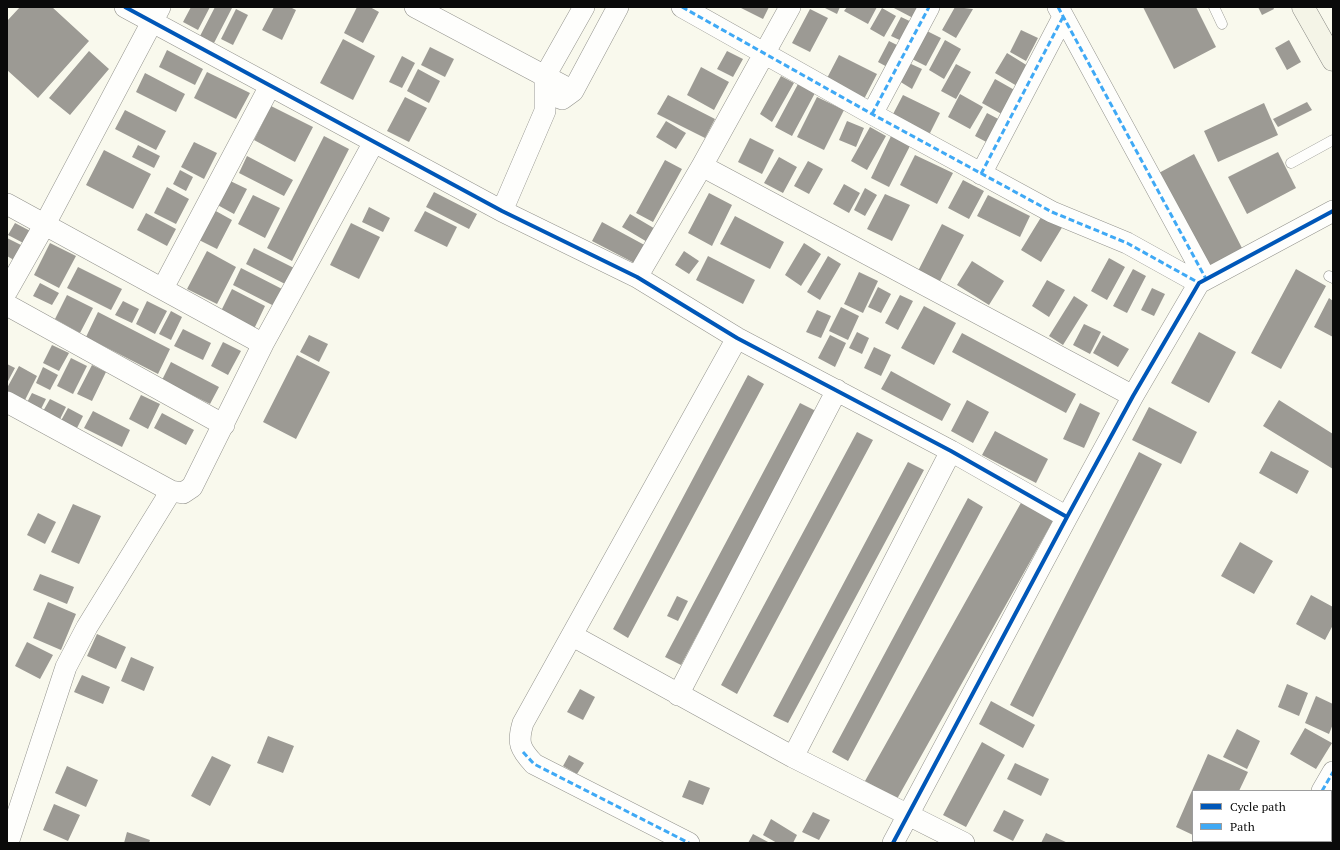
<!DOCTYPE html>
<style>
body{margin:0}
#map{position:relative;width:1340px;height:850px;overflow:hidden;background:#f9f9ed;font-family:"PT Serif",serif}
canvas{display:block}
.frame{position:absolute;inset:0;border:8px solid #0a0a0a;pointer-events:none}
.legend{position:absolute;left:1192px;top:790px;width:140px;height:52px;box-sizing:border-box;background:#fff;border:1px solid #9d9d9d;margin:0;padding:5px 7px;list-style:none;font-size:12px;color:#0a0a0a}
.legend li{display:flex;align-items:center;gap:8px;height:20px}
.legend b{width:20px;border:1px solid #9d9d9d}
</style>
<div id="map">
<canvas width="1340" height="850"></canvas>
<div class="frame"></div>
<ul class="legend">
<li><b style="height:5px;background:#0057b8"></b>Cycle path</li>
<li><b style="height:5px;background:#3fa9f5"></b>Path</li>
</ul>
</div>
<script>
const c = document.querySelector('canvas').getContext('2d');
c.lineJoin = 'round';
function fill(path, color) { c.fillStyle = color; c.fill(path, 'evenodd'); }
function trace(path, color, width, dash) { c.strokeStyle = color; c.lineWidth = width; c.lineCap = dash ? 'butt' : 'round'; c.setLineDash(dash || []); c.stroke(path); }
const building = new Path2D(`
 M20,7H52L89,41L38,98L7,70V21Z
 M191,7H210L198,30L183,22Z
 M215,7L232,8L214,43L200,36Z
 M274,7H290L296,10L282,40L262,30Z
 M357,7H370L379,12L363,43L344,33Z
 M739,7H769L763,19Z
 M823,7H840L837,14Z
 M847,7H877L868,24L844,11Z
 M892,7H918L913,18Z
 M955,7L973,9L956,38L942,30Z
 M1143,7H1196L1216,47L1174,69Z
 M1258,7H1273L1274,9L1262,15Z
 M882,8L896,16L884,37L870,29Z
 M236,9L248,15L233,45L221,39Z
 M810,9L828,18L810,52L792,43Z
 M901,17L916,24L906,43L891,36Z
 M1021,30L1038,38L1026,61L1010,52Z
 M927,31L941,38L926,66L912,59Z
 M343,39L375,56L353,100L320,83Z
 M945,40L961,49L944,79L929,70Z
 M1289,40L1301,62L1287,70L1275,48Z
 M889,41L903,48L891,69L878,62Z
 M430,47L454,59L445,77L421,65Z
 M167,50L203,69L195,85L159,67Z
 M89,51L109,69L70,115L49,98Z
 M727,51L743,59L733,77L717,69Z
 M1007,53L1028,66L1017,86L995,73Z
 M839,55L877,74L863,101L825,82Z
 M402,56L415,63L402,88L389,82Z
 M909,63L922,69L912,89L899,81Z
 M956,64L971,72L956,99L941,91Z
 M701,67L729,82L714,110L687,95Z
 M418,69L440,81L429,103L407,91Z
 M207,72L250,93L236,119L194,98Z
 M145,73L185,94L176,112L136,92Z
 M781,76L794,83L772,122L760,114Z
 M995,79L1018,92L1005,116L982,103Z
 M798,84L815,93L792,136L775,127Z
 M960,94L983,107L970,129L948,117Z
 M668,95L715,119L705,138L657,114Z
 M903,95L940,113L929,135L892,116Z
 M405,97L427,108L409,142L387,131Z
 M817,97L844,110L824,150L797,137Z
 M1307,102L1312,110L1278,127L1273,119Z
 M1264,103L1278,135L1218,162L1204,131Z
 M271,106L313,127L295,162L254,140Z
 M125,110L166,131L156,150L115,129Z
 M987,113L1004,122L992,145L975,136Z
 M666,121L686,133L676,149L656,137Z
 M847,121L864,128L856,147L839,140Z
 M870,127L886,136L867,170L851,161Z
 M892,134L911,144L889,187L871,178Z
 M324,136L349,149L292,261L267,248Z
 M750,138L774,150L762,174L738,162Z
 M194,142L217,153L204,179L181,167Z
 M138,145L160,156L154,168L132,157Z
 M104,150L151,174L133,209L86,185Z
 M1278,152L1296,188L1247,214L1228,177Z
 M1194,154L1243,250L1206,269L1157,174Z
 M915,155L953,173L937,204L900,185Z
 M247,156L293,180L284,196L239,173Z
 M779,157L797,167L783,193L764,183Z
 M665,160L682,169L653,222L636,213Z
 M808,161L823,169L809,194L794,186Z
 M180,170L193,177L186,191L173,184Z
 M224,178L247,189L234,214L212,202Z
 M963,180L984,191L969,219L948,208Z
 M844,184L860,193L849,213L833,204Z
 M167,187L189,199L176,224L154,213Z
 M865,188L877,195L865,216L854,210Z
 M434,192L477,214L469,229L426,207Z
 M709,193L732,205L712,246L688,233Z
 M885,194L910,205L892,241L867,229Z
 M253,195L280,208L265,238L238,224Z
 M988,195L1030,216L1020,237L977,216Z
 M369,207L390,218L383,232L362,222Z
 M214,210L232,220L217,249L199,240Z
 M425,211L457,227L447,247L414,231Z
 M146,213L176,229L167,246L137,230Z
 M630,214L657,230L649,243L622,227Z
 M1043,214L1063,226L1041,262L1021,250Z
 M735,216L784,242L770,269L720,244Z
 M602,222L650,248L640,266L592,241Z
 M15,223L36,234L29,246L8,235Z
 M351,223L380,237L359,279L330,265Z
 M942,224L964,235L939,283L918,271Z
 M7,238L27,248L19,263L7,256Z
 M50,243L76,256L59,288L34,275Z
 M804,243L821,254L801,286L785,275Z
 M254,248L296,269L287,285L246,264Z
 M207,251L236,267L217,304L187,289Z
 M684,251L699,261L689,274L675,265Z
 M708,256L755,280L743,304L696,280Z
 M828,256L841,264L820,300L807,292Z
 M1109,258L1125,267L1107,300L1091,291Z
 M972,261L1004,281L989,305L957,285Z
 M78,267L122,289L111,310L67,288Z
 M241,268L286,291L278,308L233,285Z
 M1133,269L1146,276L1127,313L1113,306Z
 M1296,269L1326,286L1281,369L1251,353Z
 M859,272L878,281L863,313L844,304Z
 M1047,280L1065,290L1049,317L1032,306Z
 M40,283L59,293L52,305L33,296Z
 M878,287L891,294L881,313L868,307Z
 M1152,288L1165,294L1154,316L1141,310Z
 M232,289L265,306L254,329L221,311Z
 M67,295L93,308L80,333L55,319Z
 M900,295L913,301L898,330L885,323Z
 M1074,296L1088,305L1063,345L1049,336Z
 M1329,298L1333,301V337L1314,327Z
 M123,301L139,309L132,323L115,315Z
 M147,301L167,311L155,334L136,324Z
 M924,306L956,323L934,365L901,348Z
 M841,307L859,316L848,340L829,331Z
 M817,310L831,316L821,338L806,332Z
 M171,311L182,317L171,340L159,334Z
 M98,312L170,349L158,374L86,337Z
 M1084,324L1101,332L1090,354L1073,345Z
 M183,329L211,343L203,360L174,346Z
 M857,332L869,338L862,354L849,348Z
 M1199,332L1236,352L1209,403L1171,383Z
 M962,333L1076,394L1066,413L952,352Z
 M309,335L328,344L319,362L300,352Z
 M830,335L846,343L835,367L818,358Z
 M1103,335L1129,349L1118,367L1093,353Z
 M223,342L241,351L228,375L211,366Z
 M52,345L69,353L59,371L43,363Z
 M874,347L891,355L881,376L864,368Z
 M297,355L330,372L296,439L263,422Z
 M71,358L87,366L73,394L57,386Z
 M171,362L219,387L210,404L162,380Z
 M7,364L15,368L7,383Z
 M92,365L106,372L92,401L77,394Z
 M19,366L37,376L23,404L7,395V388Z
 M43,367L58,375L50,390L36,383Z
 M891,371L951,404L942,421L881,389Z
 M748,375L764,384L628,638L613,629Z
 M32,393L46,399L38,415L24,408Z
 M141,395L160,404L148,429L129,419Z
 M50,399L66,407L59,421L42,413Z
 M967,400L989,412L973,443L951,431Z
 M1279,400L1333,434V469L1263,426Z
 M800,403L816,411L681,665L665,657Z
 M1080,403L1100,413L1084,448L1063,439Z
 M1149,407L1197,432L1181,464L1132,440Z
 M68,408L83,416L74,434L58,426Z
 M93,411L130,430L122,447L84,428Z
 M162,413L194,430L186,445L154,428Z
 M995,431L1048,459L1036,483L982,455Z
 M857,432L873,440L737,694L721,685Z
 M1271,451L1309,471L1297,494L1259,473Z
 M1139,452L1162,464L1033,717L1010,705Z
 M908,462L924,470L788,723L773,716Z
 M968,498L983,507L848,761L832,752Z
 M1022,501L1054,519L897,799L865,781Z
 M73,504L101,516L79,564L51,552Z
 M38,513L56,522L45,544L27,535Z
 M1240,542L1273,561L1254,594L1221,576Z
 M40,574L74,587L67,604L33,590Z
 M1311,595L1333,607V625L1325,640L1296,624Z
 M677,596L688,601L678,621L667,616Z
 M48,602L76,614L61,650L33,638Z
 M97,634L126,647L116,669L87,656Z
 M27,642L53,655L40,679L15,666Z
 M131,657L154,667L144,691L121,681Z
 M82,675L110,687L103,704L74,692Z
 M1287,684L1308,693L1299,716L1278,707Z
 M580,689L595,697L583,720L567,712Z
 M1316,696L1333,704V724L1329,734L1305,723Z
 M991,701L1035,725L1023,748L979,724Z
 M1305,728L1332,743L1316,769L1290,754Z
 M1237,729L1260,741L1247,769L1223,757Z
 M268,736L294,746L283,773L257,763Z
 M982,742L1005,755L966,827L943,815Z
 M1208,754L1248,772L1239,791H1193V835L1176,827Z
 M569,755L584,763L577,774L563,766Z
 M212,756L231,765L210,806L191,796Z
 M1015,763L1049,779L1041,796L1007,779Z
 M67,766L98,780L86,807L55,793Z
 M689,780L710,788L703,805L682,797Z
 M54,804L80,815L68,841L43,830Z
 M1004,810L1024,820L1013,841L993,831Z
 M813,812L830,820L819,840L802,832Z
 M771,819L797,835L793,843H777L763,835Z
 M127,832L150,840L149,843H124Z
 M1046,833L1068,843H1041Z
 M753,834L770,843H748Z
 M1206,841H1217V843Z`);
const lane = new Path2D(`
 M1214,7L1222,24
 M1291,163L1333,140
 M1329,276L1333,278`);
const street = new Path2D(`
 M125,7L502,211L637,277L737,338L951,451L1067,517
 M415,7L573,91
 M682,7L872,114L1052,212L1127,243L1199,283
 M1058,7L1206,279
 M562,99L573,91L618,7
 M872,114L929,7
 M702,166L1133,396
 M981,174L1063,17
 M7,204L263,344
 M502,211L545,111V76L584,7
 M637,277L702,166L790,7
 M163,288L270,86
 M7,291L45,224L160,7
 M7,305L224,425
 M7,402L171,491L183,493L192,487L263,344L374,142
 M573,636L793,757L964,843
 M678,695L837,390
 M793,757L951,451
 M1322,791L1333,772
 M8,843L66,667L87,627L171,491
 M689,843L534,764C520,749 517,743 523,723L737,338
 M893,843L1067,517L1133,396L1199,283L1333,211
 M1298,843L1299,841`);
const secondary = new Path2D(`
 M1303,7L1333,60`);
const quiet = new Path2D(`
 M682,7L872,114L1052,212L1127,243L1199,283
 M1058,7L1206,279
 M872,114L929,7
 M981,174L1063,17
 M523,752L534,764L689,843
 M1322,791L1333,772
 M1298,843L1299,841`);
const cycleway = new Path2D(`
 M125,7L502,211L637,277L737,338L951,451L1067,517
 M893,843L1067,517L1133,396L1199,283L1333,211`);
fill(building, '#9c9a94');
trace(lane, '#92928c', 11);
trace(street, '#92928c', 22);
trace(secondary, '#888883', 23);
trace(lane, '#fefefc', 10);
trace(street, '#fefefc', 21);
trace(secondary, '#f4f4e7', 22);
trace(quiet, '#3fa9f5', 3, [6, 3]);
trace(cycleway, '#0057b8', 4);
</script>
